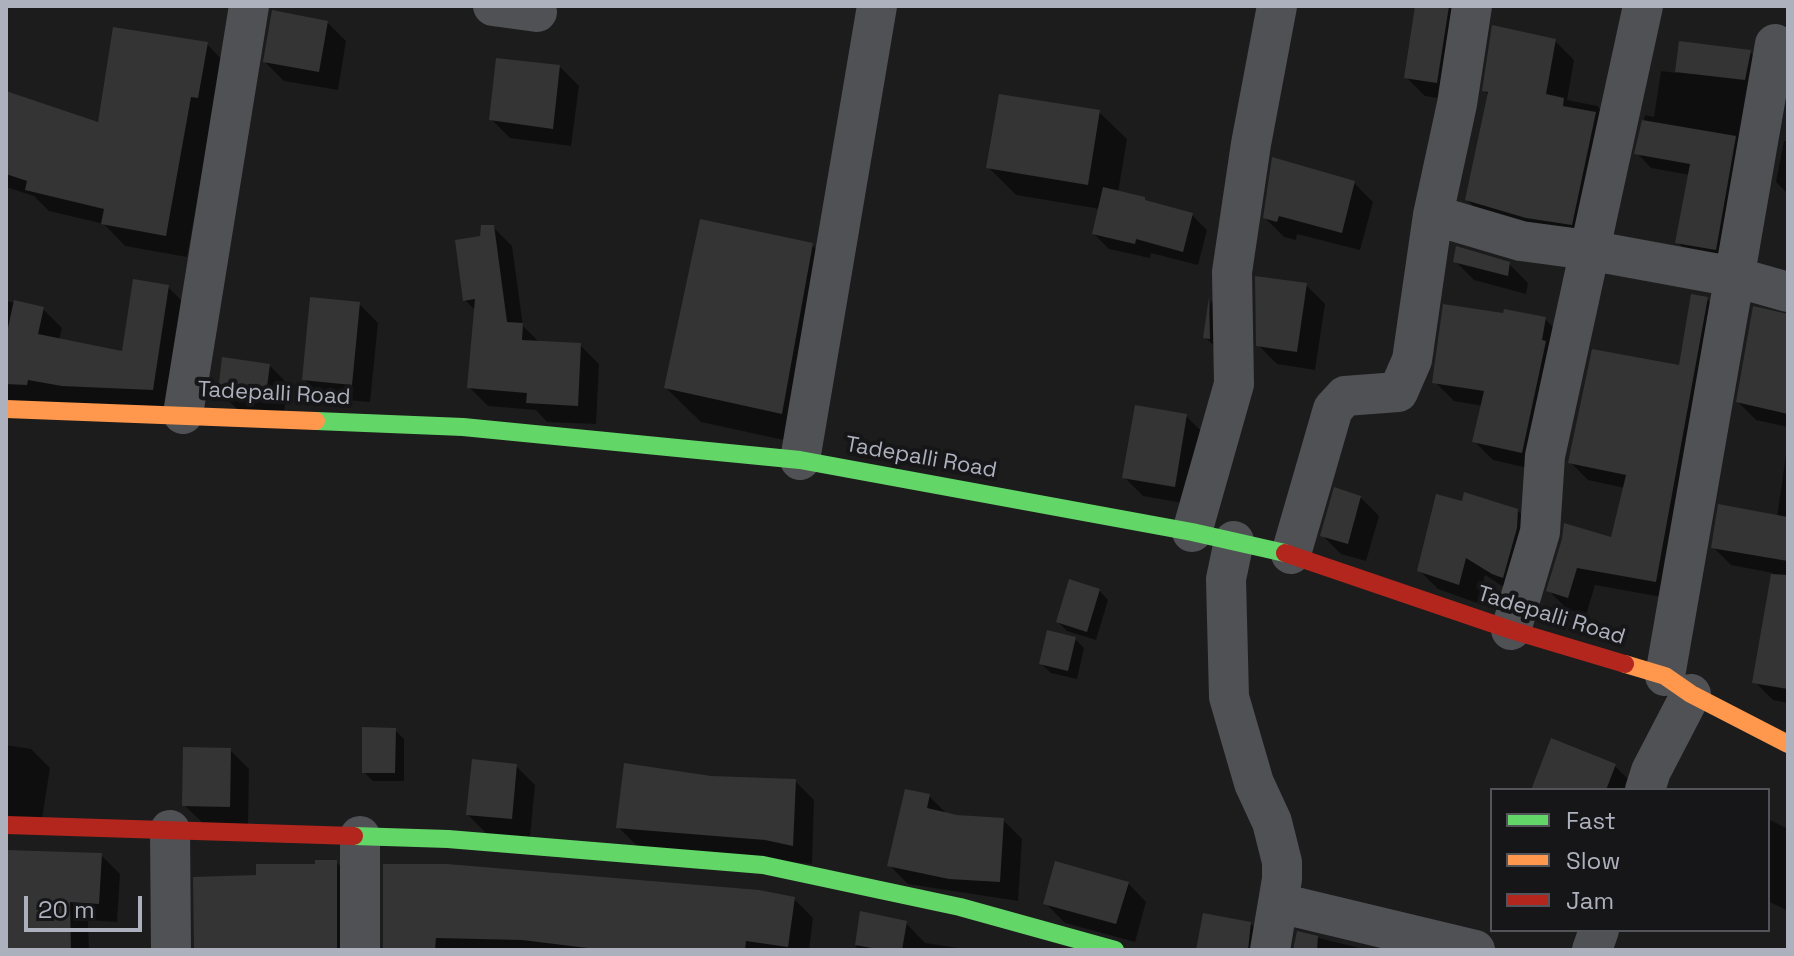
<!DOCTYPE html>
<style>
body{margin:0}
#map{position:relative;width:1794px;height:956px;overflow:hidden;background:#1c1c1c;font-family:"Space Grotesk",sans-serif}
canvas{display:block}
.frame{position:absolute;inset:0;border:8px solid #adb1bd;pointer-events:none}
.legend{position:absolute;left:1490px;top:788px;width:280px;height:144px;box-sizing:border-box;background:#161618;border:2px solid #52545a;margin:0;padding:10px 14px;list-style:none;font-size:24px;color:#adb1bd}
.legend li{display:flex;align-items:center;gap:16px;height:40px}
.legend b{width:40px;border:2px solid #52545a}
.scale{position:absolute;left:24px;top:896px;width:118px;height:36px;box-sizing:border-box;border:4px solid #adb1bd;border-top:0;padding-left:10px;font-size:24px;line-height:28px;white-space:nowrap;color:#adb1bd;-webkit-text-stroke:6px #161618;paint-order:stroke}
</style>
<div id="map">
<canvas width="1794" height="956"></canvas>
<div class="frame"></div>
<ul class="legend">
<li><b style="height:10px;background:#63d668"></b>Fast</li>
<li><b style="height:10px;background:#ff974d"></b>Slow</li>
<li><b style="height:10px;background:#b3261e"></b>Jam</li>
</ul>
<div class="scale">20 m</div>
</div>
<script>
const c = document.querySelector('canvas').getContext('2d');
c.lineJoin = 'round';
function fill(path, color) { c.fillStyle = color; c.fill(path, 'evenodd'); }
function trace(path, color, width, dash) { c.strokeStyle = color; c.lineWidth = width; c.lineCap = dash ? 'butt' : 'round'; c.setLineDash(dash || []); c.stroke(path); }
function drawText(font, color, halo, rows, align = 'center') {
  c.font = font + ' "Space Grotesk",sans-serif'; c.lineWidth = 8; c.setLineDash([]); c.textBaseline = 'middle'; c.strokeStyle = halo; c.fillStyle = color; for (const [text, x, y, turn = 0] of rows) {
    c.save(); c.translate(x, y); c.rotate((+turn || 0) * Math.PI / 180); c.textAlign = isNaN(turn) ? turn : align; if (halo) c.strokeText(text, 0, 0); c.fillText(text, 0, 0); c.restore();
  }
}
const shadow = new Path2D(`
 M1416,6H1468L1455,101L1425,96L1406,77Z
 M327,22L346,41L338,90L284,81L265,62Z
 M1555,41L1574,60L1567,100L1597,106L1616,125L1590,243L1486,219L1467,200L1490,96L1484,91Z
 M207,44L228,66L212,118L187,257L125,246L104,224L49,211L34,196L6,187V93L100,125Z
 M1681,44L1750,52L1764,66L1730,263L1692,256L1677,242L1690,175L1651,168L1637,153L1645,115L1654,117L1661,71L1677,73Z
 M560,67L579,86L571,146L510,138L491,119Z
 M1099,112L1127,139L1118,193L1192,215L1207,230L1198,265L1151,253L1150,258L1109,249L1094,234L1100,209L1016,195L988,167Z
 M1784,141H1788V194L1776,182Z
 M1354,183L1373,202L1360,250L1297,234L1296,240L1284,237L1265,218Z
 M493,227L512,246L523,326L540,343L580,345L599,364L596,424L547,422L536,410L488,406L469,387L476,311L465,300L482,238Z
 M812,245L847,279L816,447L701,422L666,388Z
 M1455,261L1509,264L1528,283L1526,294L1474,280Z
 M1306,285L1325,304L1315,370L1277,364L1258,345Z
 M168,287L187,306L172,408L6,409V301L43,309L62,328L59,340L124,353Z
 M1707,299L1725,317L1673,599L1595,585L1586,615L1567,609L1549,591L1564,539L1613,540L1625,488L1588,480L1570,462L1681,368Z
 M1211,301L1228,318L1224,356L1205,337Z
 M359,304L378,323L370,402L323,398L304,379Z
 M1788,316V427L1756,420L1738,402Z
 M1545,319L1564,338L1541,471L1493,460L1474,441L1483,406L1454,401L1435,382Z
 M269,365L288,384L284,412L239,411L220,392Z
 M1186,416L1205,435L1194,505L1143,496L1124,477Z
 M1788,441V703L1773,700L1755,682L1768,604L1766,601L1773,573L1731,565L1713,547L1777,517Z
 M1360,497L1379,516L1366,561L1341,554L1322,535Z
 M1463,503L1517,510L1537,530L1513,593L1485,575L1477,603L1438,589L1419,570Z
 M1099,590L1108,600L1096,640L1067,631L1058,622Z
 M1075,639L1084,648L1077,679L1051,673L1041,664Z
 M395,730L404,739V781H373L364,772Z
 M6,745L31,749L50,768L42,819L6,829Z
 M230,750L249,769L248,825L204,824L184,805Z
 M516,766L535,785L530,837L487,834L468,815Z
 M1615,766L1634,785L1632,790H1543Z
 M711,778L795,781L814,800L812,864L637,846L618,827Z
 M929,796L947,814L1003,820L1022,839L1018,901L908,884L889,865Z
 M1768,819L1788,829V911L1768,901Z
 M6,852L101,855L120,874L117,922L88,920L89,950H6Z
 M336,862L355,881V950H196L258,877Z
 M385,866L794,899L813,918L809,950H385Z
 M1128,883L1146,902L1135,942L1065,923L1046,904Z
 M862,914L906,923L925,943L971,950H856Z
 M1250,923L1267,940L1266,950H1198Z
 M1298,933L1368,950H1294Z`);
const building = new Path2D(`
 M1415,6H1449L1437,83L1404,78Z
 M272,10L328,21L319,72L263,62Z
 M1492,25L1556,39L1546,94L1564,98L1563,106L1596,112L1572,225L1526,218L1465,200L1488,92L1482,91Z
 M113,27L208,42L198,98L191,97L166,236L101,224L104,209L25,190L27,181L6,174V91L98,122Z
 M1679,41L1751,50L1745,80L1675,72Z
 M496,58L560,65L553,129L489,120Z
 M999,94L1100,110L1088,185L986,168Z
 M1642,120L1736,136L1716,250L1675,243L1690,164L1634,154Z
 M1272,157L1355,181L1342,233L1279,216L1277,222L1263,218Z
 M1103,187L1145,197V200L1193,213L1183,252L1136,239L1135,244L1092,234Z
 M700,219L813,243L782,414L664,388Z
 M481,225H494L507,322L523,323L522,340L581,343L578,406L526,403L527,393L467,388L475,299L463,301L455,240L480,236Z
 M1456,246L1510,262L1508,276L1453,262Z
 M1255,276L1307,283L1297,352L1256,346Z
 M133,279L169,285L153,390L62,386L28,380L27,385L6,384V328H8L14,300L44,307L38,334L122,351Z
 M1691,294L1708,297L1656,582L1577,568L1568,598L1546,591L1562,539L1564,523L1611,537L1626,475L1568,463L1592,349L1679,365Z
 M310,297L360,302L352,385L302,380Z
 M1209,297L1210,339L1203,338Z
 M1443,304L1503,313L1504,309L1546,317L1542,340L1546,341L1522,453L1472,442L1484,391L1432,383Z
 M1753,306L1788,314V414L1736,402Z
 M222,357L270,364L266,394L218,392Z
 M1135,405L1187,414L1175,487L1122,478Z
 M1334,487L1361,496L1348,544L1320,536Z
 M1464,492L1518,509L1517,528L1503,578L1492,574L1466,558L1459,585L1417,571L1436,494L1462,501Z
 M1718,504L1788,517V561L1711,548Z
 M1771,574L1788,575V689L1752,683Z
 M1069,579L1100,589L1087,632L1056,622Z
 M1047,630L1076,637L1068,671L1039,664Z
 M362,727L396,728L395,773H362Z
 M1551,738L1616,764L1606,790H1531Z
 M183,747L231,748L230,807L182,806Z
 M472,759L517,764L512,819L466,815Z
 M624,763L711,776L796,779L793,846L765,840L616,828Z
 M905,789L930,794L927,808L957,815L1004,818L1000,882L949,879L887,866Z
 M6,850L102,853L99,904L70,902L71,950H6Z
 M315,860H337V950H194L193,877L256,875V864H315Z
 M1055,861L1129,882L1116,924L1043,904Z
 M383,864H447L759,890L795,897L788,947L746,941L745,950H604L522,940L436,938L435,950H383Z
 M860,911L907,921L902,950H883L855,945Z
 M1203,913L1251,922L1248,950H1196Z
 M1297,931L1318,936L1317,950H1293Z`);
const street = new Path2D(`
 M493,6L537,12
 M1433,215L1521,241L1588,250L1735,277L1788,292
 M183,414L249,6
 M800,460L877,6
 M1192,532L1234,384L1232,272L1251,144L1277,6
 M1234,541L1226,579L1229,697L1254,783L1272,822L1282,862V879L1270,950
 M1291,554L1333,409L1345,396L1398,392L1412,360L1433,215L1457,104L1472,6
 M1511,630L1540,532L1545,456L1643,6
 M1665,676L1775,44
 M1645,790L1651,771L1691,694
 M170,830L171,950
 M360,836V950
 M1279,903L1475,950
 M1592,950L1599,930`);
const fast = new Path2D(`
 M316,421L463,427L800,460L1192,532L1285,553
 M354,836L448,839L763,865L960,907L1115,950`);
const slow = new Path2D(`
 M6,409L316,421
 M1625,664L1665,676L1691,694L1788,744`);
const jam = new Path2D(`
 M1285,553L1511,630L1625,664
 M6,825L354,836`);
const streetNames = [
 ["Tadepalli Road",274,394,3],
 ["Tadepalli Road",921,458,10],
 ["Tadepalli Road",1551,616,17]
];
fill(shadow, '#0007');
fill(building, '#343434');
trace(street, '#505155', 40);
trace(fast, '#63d668', 18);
trace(slow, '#ff974d', 18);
trace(jam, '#b3261e', 18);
drawText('22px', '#adb1bd', '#161618', streetNames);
</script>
